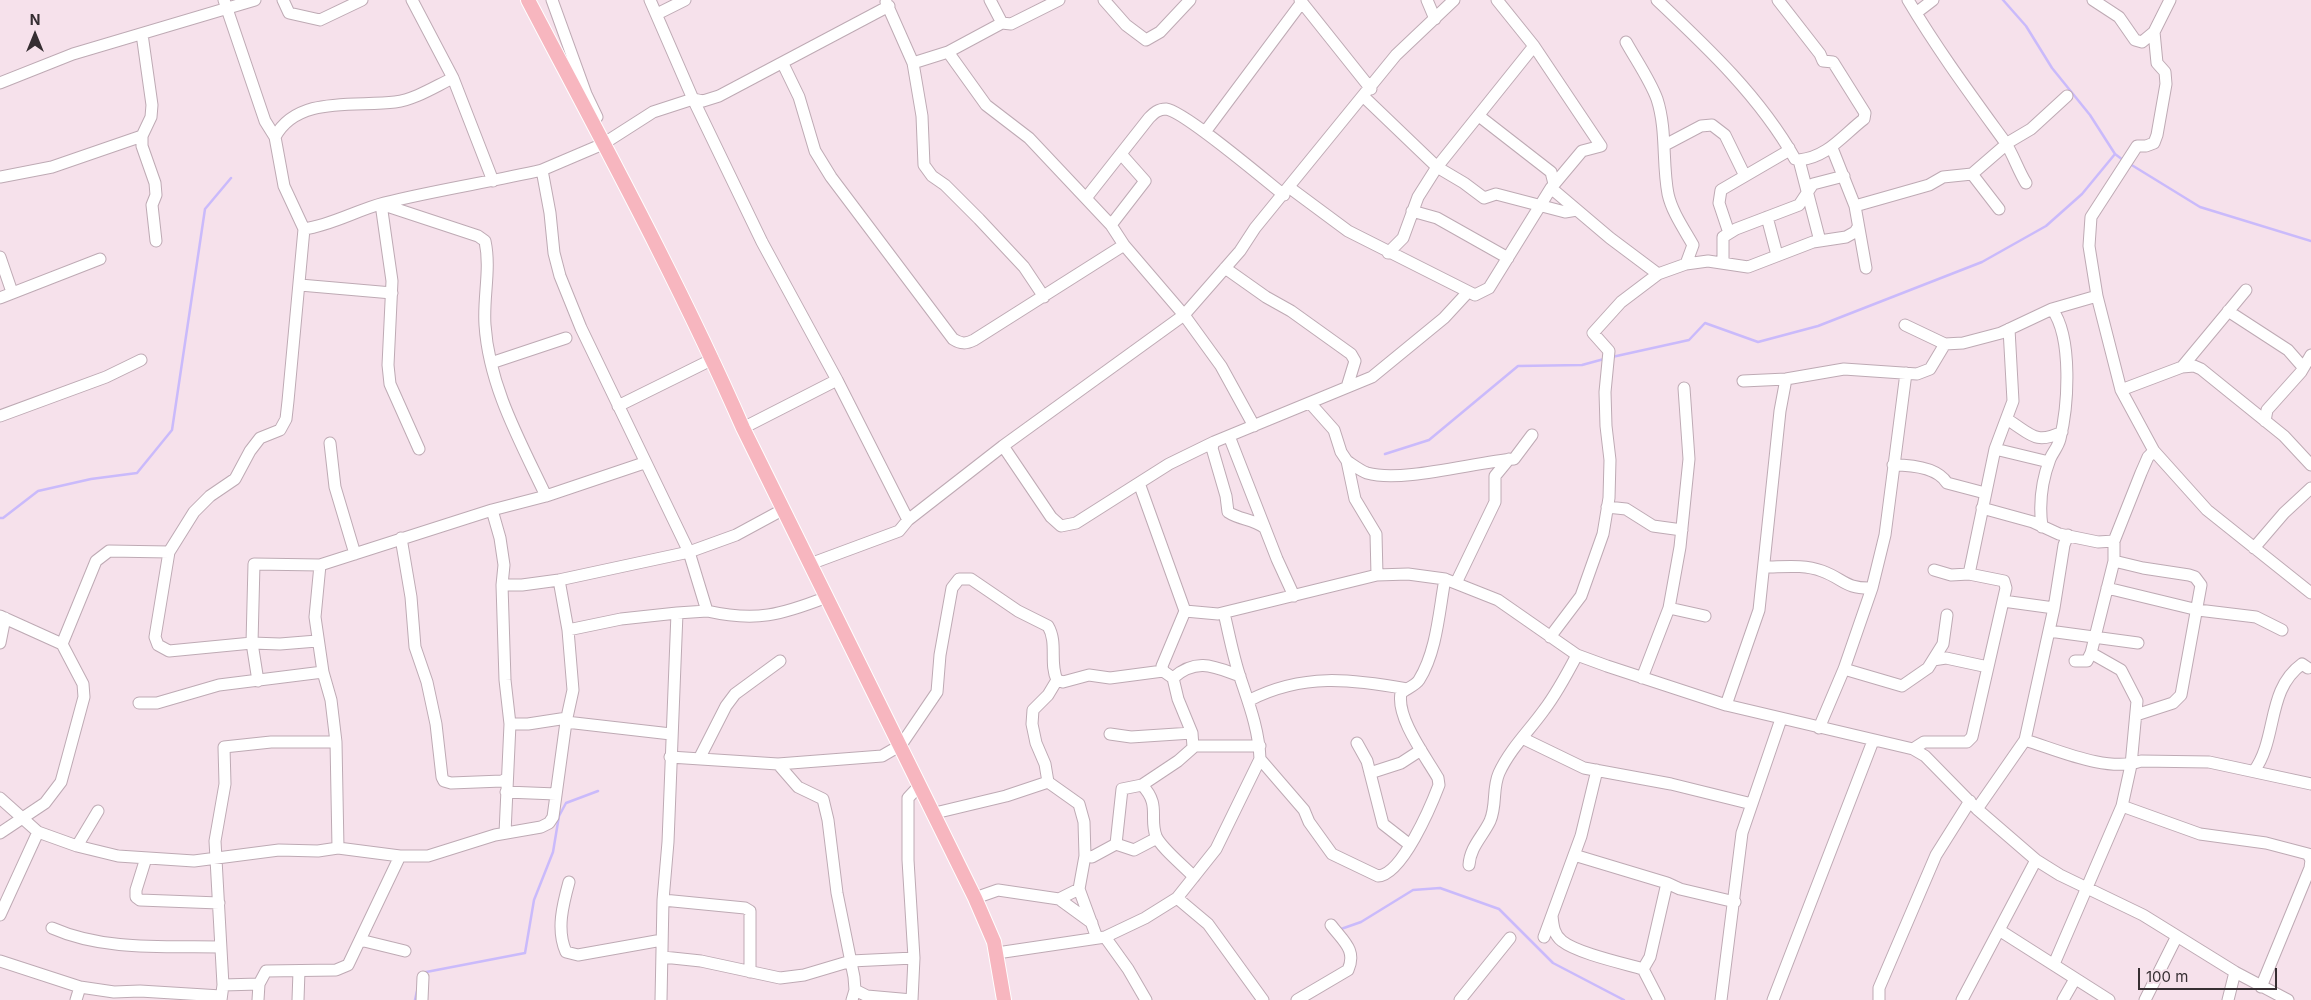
<!DOCTYPE html>
<style>
body{margin:0}
#map{position:relative;width:2311px;height:1000px;overflow:hidden;background:#f6e1eb;font-family:Inter,sans-serif}
canvas{display:block}
.north{position:absolute;left:10px;top:10px;width:50px;height:50px;-webkit-text-stroke:4px #f6e1eb;paint-order:stroke;rotate:0deg;font-size:14px;font-weight:700;line-height:20px;text-align:center;color:#362e32}
.north::after{content:'';display:block;margin:auto;width:18px;height:22px;background:#362e32;clip-path:polygon(50% 0,100% 100%,50% 72%,0 100%)}
.scale{position:absolute;left:2138px;top:968px;width:139px;height:22px;box-sizing:border-box;border:2px solid #362e32;border-top:0;padding-left:6px;font-size:15px;line-height:18px;white-space:nowrap;color:#362e32;-webkit-text-stroke:4px #f6e1eb;paint-order:stroke}
</style>
<div id="map">
<canvas width="2311" height="1000"></canvas>
<div class="north">N</div>
<div class="scale">100 m</div>
</div>
<script>
const c = document.querySelector('canvas').getContext('2d');
c.lineJoin = 'round';
function trace(path, color, width, dash) { c.strokeStyle = color; c.lineWidth = width; c.lineCap = dash ? 'butt' : 'round'; c.setLineDash(dash || []); c.stroke(path); }
const stream = new Path2D(`
 M2003,0L2026,26L2052,68L2090,115L2115,154L2123,160
 M2130,164L2200,207L2311,241
 M1612,357L1689,340L1705,323L1758,342L1818,326L1982,262L2046,226L2082,194L2115,154
 M1385,454L1429,440L1518,366L1582,365L1604,359
 M0,518H3L38,491L91,479L137,473L172,430L205,209L231,178
 M1341,929L1361,922L1413,890L1440,888L1499,909L1553,963L1624,1000
 M421,973L525,953L534,900L553,852L559,816L566,803L598,791
 M415,1000L417,991`);
const minor = new Path2D(`
 M224,0L265,121L275,137L284,186L304,229L288,401L286,419L280,430L260,438L250,451L235,479L210,496L194,512L169,552L155,637L158,645L169,651L252,643L280,644L317,641
 M283,0L289,13L320,20L362,0
 M412,0L453,78L493,181
 M552,0L586,94L597,117
 M650,0L693,99L762,242L837,380L908,520
 M990,0L1002,23
 M1104,0L1126,25L1146,40L1160,32L1190,0
 M1300,0L1371,89
 M1427,0L1435,19
 M1657,0C1708,48 1760,97 1795,159L1799,160L1820,241
 M1778,0L1820,54L1823,61L1833,62L1865,113L1864,119C1843,135 1828,157 1799,160
 M1908,0C1937,49 1971,95 2005,142C2013,154 2018,170 2026,183
 M2093,0L2119,17L2135,40L2142,42L2154,32L2170,0
 M886,2L913,63L922,116L924,165L932,176L945,185L979,219L1024,267L1044,297
 M1916,13L1933,0
 M657,14L685,0
 M2154,32L2157,63L2165,72L2166,84L2157,135L2154,143L2146,146H2137L2091,217L2089,246L2097,296L2121,390L2154,451L2207,510L2311,593
 M142,34L152,105L151,117L142,136V146L155,183L156,195L152,205L156,241
 M1626,42C1636,60 1650,80 1657,99C1667,130 1662,163 1668,194C1672,212 1684,229 1693,245L1686,264
 M948,52L986,105L1029,138L1111,225L1124,245L1184,315L1221,366L1254,426
 M913,63L948,52L1002,23L1011,24L1059,0
 M783,64L799,97L815,151L831,177L953,339C961,344 966,344 974,340L1124,245
 M0,83L73,54L255,0
 M1364,97L1437,167L1464,183L1484,198L1496,194L1565,212L1577,210
 M1479,116L1551,172L1554,184
 M1205,132L1302,2
 M275,137C297,95 356,107 395,102C416,99 434,87 453,78
 M1665,145L1701,126L1712,125L1725,135L1745,176
 M1832,148L1855,206L1866,268
 M1972,174L1999,209
 M0,177L52,167L142,136
 M1290,188L1348,231L1475,295L1489,288L1551,188L1582,151L1601,146L1534,46L1497,0
 M1551,188L1610,238L1658,274
 M1086,198L1149,118C1154,113 1158,109 1166,109C1184,111 1265,180 1284,195
 M1855,206L1929,185L1943,177L1972,174L2009,142L2031,129L2067,96
 M1412,211L1437,218L1508,258
 M1767,217L1777,255
 M1111,225L1145,181L1121,154
 M304,229C332,225 357,210 384,203C436,190 490,182 542,170
 M1729,233L1719,203L1721,190L1788,151L1789,148
 M1388,253L1403,238L1418,197L1437,167L1534,46
 M0,257L12,292
 M1723,262V237L1736,229L1799,205L1813,184L1844,176
 M1225,268L1266,297L1291,311L1351,354L1355,361L1347,387
 M300,285L392,293
 M0,298L100,259
 M2228,311L2288,350L2302,366
 M1905,325L1945,344
 M491,363L566,338
 M2182,367L2194,366L2201,369L2284,436L2311,465
 M1743,381L1786,379L1844,369L1917,374L1930,369L1945,344L1963,343L2001,333L2052,309L2097,296
 M2121,390L2182,367L2246,290
 M1310,403L1334,430L1341,452L1347,461L1355,499L1376,534L1377,575
 M618,406L713,359
 M0,416L106,377L141,360
 M2008,420C2031,434 2035,445 2062,432
 M2265,421L2267,410L2301,372L2311,355
 M743,428L837,380
 M1229,436L1277,559L1294,596
 M1214,442L1212,448L1226,496L1228,512C1240,520 1253,519 1265,528
 M330,443L335,487L355,554
 M1003,446L1051,517L1061,526L1076,523L1139,483L1185,611L1218,614L1377,575L1408,574L1445,579L1498,600L1577,655L1607,666L1726,705L1913,749L1925,756L1977,809L2036,860L2060,875L2143,915L2235,972L2288,1000
 M419,449L390,384L388,365L392,281L381,204L478,236L485,241C491,269 483,297 485,325C489,386 520,441 546,496
 M1995,449L2049,462
 M1347,461C1353,465 1361,471 1367,473C1402,483 1475,462 1514,459L1532,435
 M1893,465C1911,465 1937,467 1947,483L1985,493
 M1139,483L1169,464L1214,442L1372,377L1444,318L1468,292
 M1607,507L1626,509L1653,526L1682,530
 M1982,508L2033,522L2059,534L2098,542L2114,541
 M492,510L500,538L504,565L502,585L505,680L510,724L505,833
 M2042,527C2039,505 2042,480 2050,459C2053,452 2058,447 2060,439C2068,407 2073,338 2052,309
 M401,538L411,597L415,647L427,682L436,724L442,777L444,781L451,783L502,781L506,779
 M2254,548L2284,513L2311,488
 M2114,561L2143,568L2189,575L2195,577L2201,585L2181,695L2173,703L2136,715
 M810,564L899,531L908,520L1003,446L1184,315L1240,251L1255,228L1396,55L1454,0
 M320,565L315,617L323,672L331,700L336,742L338,848
 M1764,567C1783,567 1803,564 1822,571C1844,579 1845,589 1872,588
 M1969,574L1995,449L2013,401L2009,329
 M1456,583L1495,502V476L1509,459
 M502,585H522L559,580L689,552L736,535L784,509
 M2107,588L2198,610L2256,617L2282,630
 M2003,601L2054,608
 M1669,608L1705,616
 M707,611C756,622 781,615 827,597
 M1185,611L1162,666L1163,671L1173,678L1178,699L1192,733L1193,747
 M0,616L62,644L83,684L84,697L61,782L45,803L0,833
 M568,630L621,619L677,613
 M2049,631L2138,643
 M1550,637L1581,596L1603,534L1609,498L1610,460L1606,426L1605,392L1609,351L1593,333L1621,302L1658,274L1686,264L1708,261L1748,267L1813,242L1846,237L1855,232L1858,227
 M0,643L5,618
 M62,644L96,561L109,551L169,552
 M1933,660L1946,658L1988,667
 M2075,661H2087L2091,653L2114,561V541L2141,473L2148,457L2154,451
 M1844,669L1902,686L1928,668L1943,644L1947,615
 M1173,678C1197,657 1215,667 1240,676
 M1642,678L1669,608L1680,547L1689,459L1684,388
 M1057,680L1063,682L1089,675L1110,678L1163,671
 M258,681L252,643L254,564L320,565L492,510L546,496L644,463
 M1250,700C1303,673 1351,679 1407,689
 M139,703H157L219,685L323,672
 M1726,705L1759,610L1780,411L1786,379
 M566,722L671,734
 M510,724H528L567,718
 M1819,728L1844,669L1872,588L1885,535L1906,373
 M1110,734L1131,737L1192,733
 M1522,738L1584,768L1671,784L1752,804
 M2025,740C2058,750 2108,773 2141,761L2209,762L2311,784
 M1357,743L1367,761L1383,824L1410,845
 M1913,749L1924,742H1967L1972,737L2006,588L2004,581L1969,574L1951,575L1934,570
 M670,757L778,764L882,756L901,745L937,692L940,655L952,588L959,579H971L1018,611L1048,626C1058,643 1049,663 1057,680
 M699,759L726,706L735,694L780,661
 M1260,759L1304,810L1309,822L1332,854L1378,876C1402,875 1431,806 1439,785L1438,778C1426,757 1396,718 1401,693C1406,689 1416,685 1419,680C1437,651 1439,611 1445,579
 M778,764L798,787L823,799L828,820L837,893L854,977L855,990L852,1000
 M2254,771C2278,738 2266,690 2302,664L2308,668
 M1370,773L1401,763L1421,750
 M1048,782L1045,764L1036,743L1032,724L1033,710L1048,695L1057,680
 M1142,785C1161,805 1149,817 1156,836C1161,848 1185,867 1194,877
 M506,792L556,794
 M0,798L38,832L77,846L118,856L194,861L279,850L318,851L338,848L400,856H428L495,835L541,827L549,823L553,817L566,722L573,690L568,630L559,580
 M2122,806L2200,834L2266,843L2308,854L2311,860L2310,868L2261,987
 M1977,809L2025,740L2054,608L2064,545L2068,535
 M935,813L1006,796L1048,782L1079,804L1084,822L1085,856L1079,889L1097,938
 M1116,844L1122,789L1142,785L1178,761L1195,746H1260
 M77,846L98,811
 M1574,855L1667,883L1680,889L1735,902
 M1085,856L1092,857L1116,844L1134,850L1157,838
 M146,858L136,890V897L140,900L219,903
 M1469,865C1470,847 1483,836 1490,821C1497,805 1492,789 1499,773C1510,749 1529,731 1544,710C1557,693 1567,674 1577,655
 M569,882C563,904 556,930 566,952L578,955L662,940
 M975,898L998,890L1059,899L1079,889
 M1177,898L1208,924L1263,1000
 M1059,899L1092,923
 M663,900L745,908L750,911V972
 M0,915L38,832
 M1552,916C1553,926 1554,935 1562,941C1577,953 1622,963 1643,969L1659,1000
 M52,928C104,951 164,946 220,947
 M1999,930L2109,1000
 M1105,937L1128,969L1146,1000
 M1544,937L1581,836L1597,770
 M360,940L405,951
 M997,953L1105,937L1145,918L1177,898L1216,849L1260,759C1259,730 1249,704 1240,677C1233,656 1229,634 1224,613
 M663,957L701,961L780,978L804,975L851,961L914,958
 M0,961L80,987L114,992L140,991L221,996
 M2054,964L2122,806L2131,765L2137,701L2121,670L2091,653
 M1643,969L1650,957L1667,883
 M223,985L259,984L266,971L336,970L348,965L400,856
 M855,990L867,996L912,1000
 M76,1000L80,987
 M221,1000L223,985L215,841L225,784L224,747L271,742H336
 M258,1000L259,984
 M298,1000L299,971
 M422,1000L423,977
 M661,1000L663,900L668,842L677,613L707,611L689,552L581,328L560,276L554,253L550,213L542,170L603,144L653,112L693,99L703,101L719,96L889,6
 M912,1000L914,958L908,860V798L920,785
 M1297,1000L1348,970C1357,950 1343,941 1331,925
 M1460,1000L1510,938
 M1721,1000L1742,833L1781,719
 M1773,1000L1873,741
 M1879,1000V988L1936,855L1970,801
 M1962,1000L2036,860
 M2063,1000L2075,979
 M2145,1000L2177,936
 M2228,1000L2235,972`);
const major = new Path2D(`
 M528,0C602,141 679,282 743,428L975,898L994,942L1004,1000`);
trace(stream, '#cabafb', 2.5);
trace(minor, '#beaab4', 13);
trace(major, '#fff', 16);
trace(minor, '#fff', 11);
trace(major, '#f7b6bf', 14);
</script>
